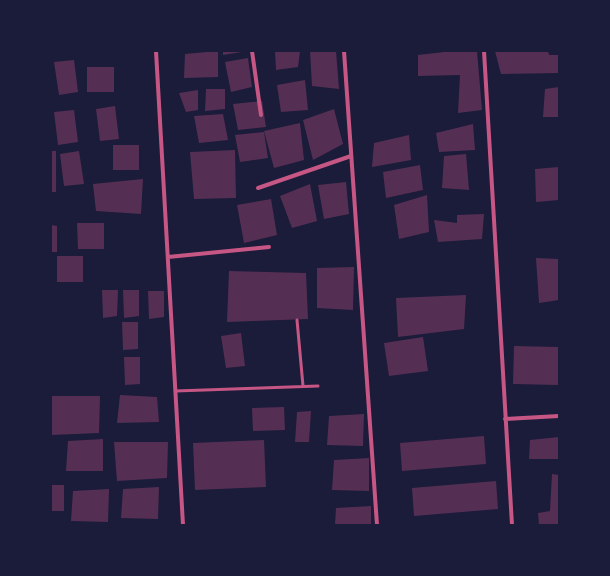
<!DOCTYPE html>
<style>
body{margin:0}
#map{position:relative;width:610px;height:576px;overflow:hidden;background:#1b1b3a;font-family:"Varela Round",sans-serif}
canvas{display:block}
.frame{position:absolute;inset:0;border:52px solid #1b1b3a;pointer-events:none}
</style>
<div id="map">
<canvas width="610" height="576"></canvas>
<div class="frame"></div>
</div>
<script>
const c = document.querySelector('canvas').getContext('2d');
c.lineJoin = 'round';
function fill(path, color) { c.fillStyle = color; c.fill(path, 'evenodd'); }
function trace(path, color, width, dash) { c.strokeStyle = color; c.lineWidth = width; c.lineCap = dash ? 'butt' : 'round'; c.setLineDash(dash || []); c.stroke(path); }
const building = new Path2D(`
 M218,51V77L184,78L185,54Z
 M223,51H242V52L223,55Z
 M275,51H300L298,67L276,70Z
 M310,51H336L339,89L312,86Z
 M453,51H477L482,110L458,113L460,75L418,76V55Z
 M495,51H548L549,55H559V73L501,74Z
 M248,58L252,87L231,92L225,62Z
 M74,60L78,92L59,95L54,62Z
 M87,67H114V92H87Z
 M305,80L308,110L281,112L277,85Z
 M559,87V117H543L545,89Z
 M206,89H225V109L205,111Z
 M198,90V110L186,112L179,93Z
 M262,101L266,127L238,130L233,104Z
 M115,106L119,139L100,141L96,109Z
 M334,109L343,144L313,160L303,120Z
 M74,110L78,142L58,145L54,112Z
 M223,114L228,140L199,143L194,116Z
 M300,123L304,160L274,168L264,131Z
 M473,124L475,150L439,152L436,133Z
 M264,132L268,158L240,162L235,135Z
 M409,135L411,160L372,167L374,143Z
 M113,145H139V170H113Z
 M235,150L236,198L194,199L190,152Z
 M51,151H56V192H51Z
 M79,151L84,184L64,186L60,154Z
 M466,154L469,190L442,188L444,156Z
 M420,165L423,190L386,198L383,172Z
 M559,167V200L536,202L535,169Z
 M143,179L141,214L96,211L93,184Z
 M346,182L349,214L324,219L318,185Z
 M310,184L317,221L292,228L280,196Z
 M427,195L429,232L399,239L394,205Z
 M271,199L277,235L244,243L237,205Z
 M484,214L482,239L438,242L434,220L457,223V215Z
 M77,223H104V249H78Z
 M51,225L57,226V252H51Z
 M57,256H83V282H57Z
 M536,258L559,259V300L539,303Z
 M354,267L353,310L317,308V268Z
 M229,271L306,273L308,319L227,322Z
 M102,290H118L117,316L103,318Z
 M123,290H139V316L124,318Z
 M148,291H164V317L149,319Z
 M466,295L464,329L398,337L396,298Z
 M122,322H138V349L123,350Z
 M241,333L245,366L226,368L221,336Z
 M423,337L428,371L389,376L384,343Z
 M514,346L559,347V385L513,384Z
 M124,357H140V384L125,385Z
 M120,395L157,397L159,422L117,423Z
 M51,396H100L99,433L51,435Z
 M284,407L285,430L253,431L252,408Z
 M311,411L309,442H295L297,412Z
 M364,414L363,446L327,445L329,416Z
 M484,436L486,464L402,471L400,443Z
 M559,437V459H529L530,440Z
 M103,439V471H66L68,441Z
 M264,440L266,487L195,490L193,443Z
 M114,442H168L167,478L117,481Z
 M369,458V491L332,490L334,460Z
 M552,474L559,475V525H539L538,513L550,511Z
 M496,481L498,509L414,516L412,488Z
 M51,485H64V511H51Z
 M159,487L158,519L121,518L123,489Z
 M109,489L108,522L71,521L73,491Z
 M371,506V525H335L336,508Z`);
const service = new Path2D(`
 M297,320L303,386
 M176,391L318,386`);
const minor = new Path2D(`
 M156,51L183,525
 M252,51L261,115
 M344,51L377,525
 M484,51L512,525
 M258,188L351,156
 M168,257L269,247
 M505,419L559,416`);
fill(building, '#542f53');
trace(service, '#c65784', 3);
trace(minor, '#c65784', 4);
</script>
